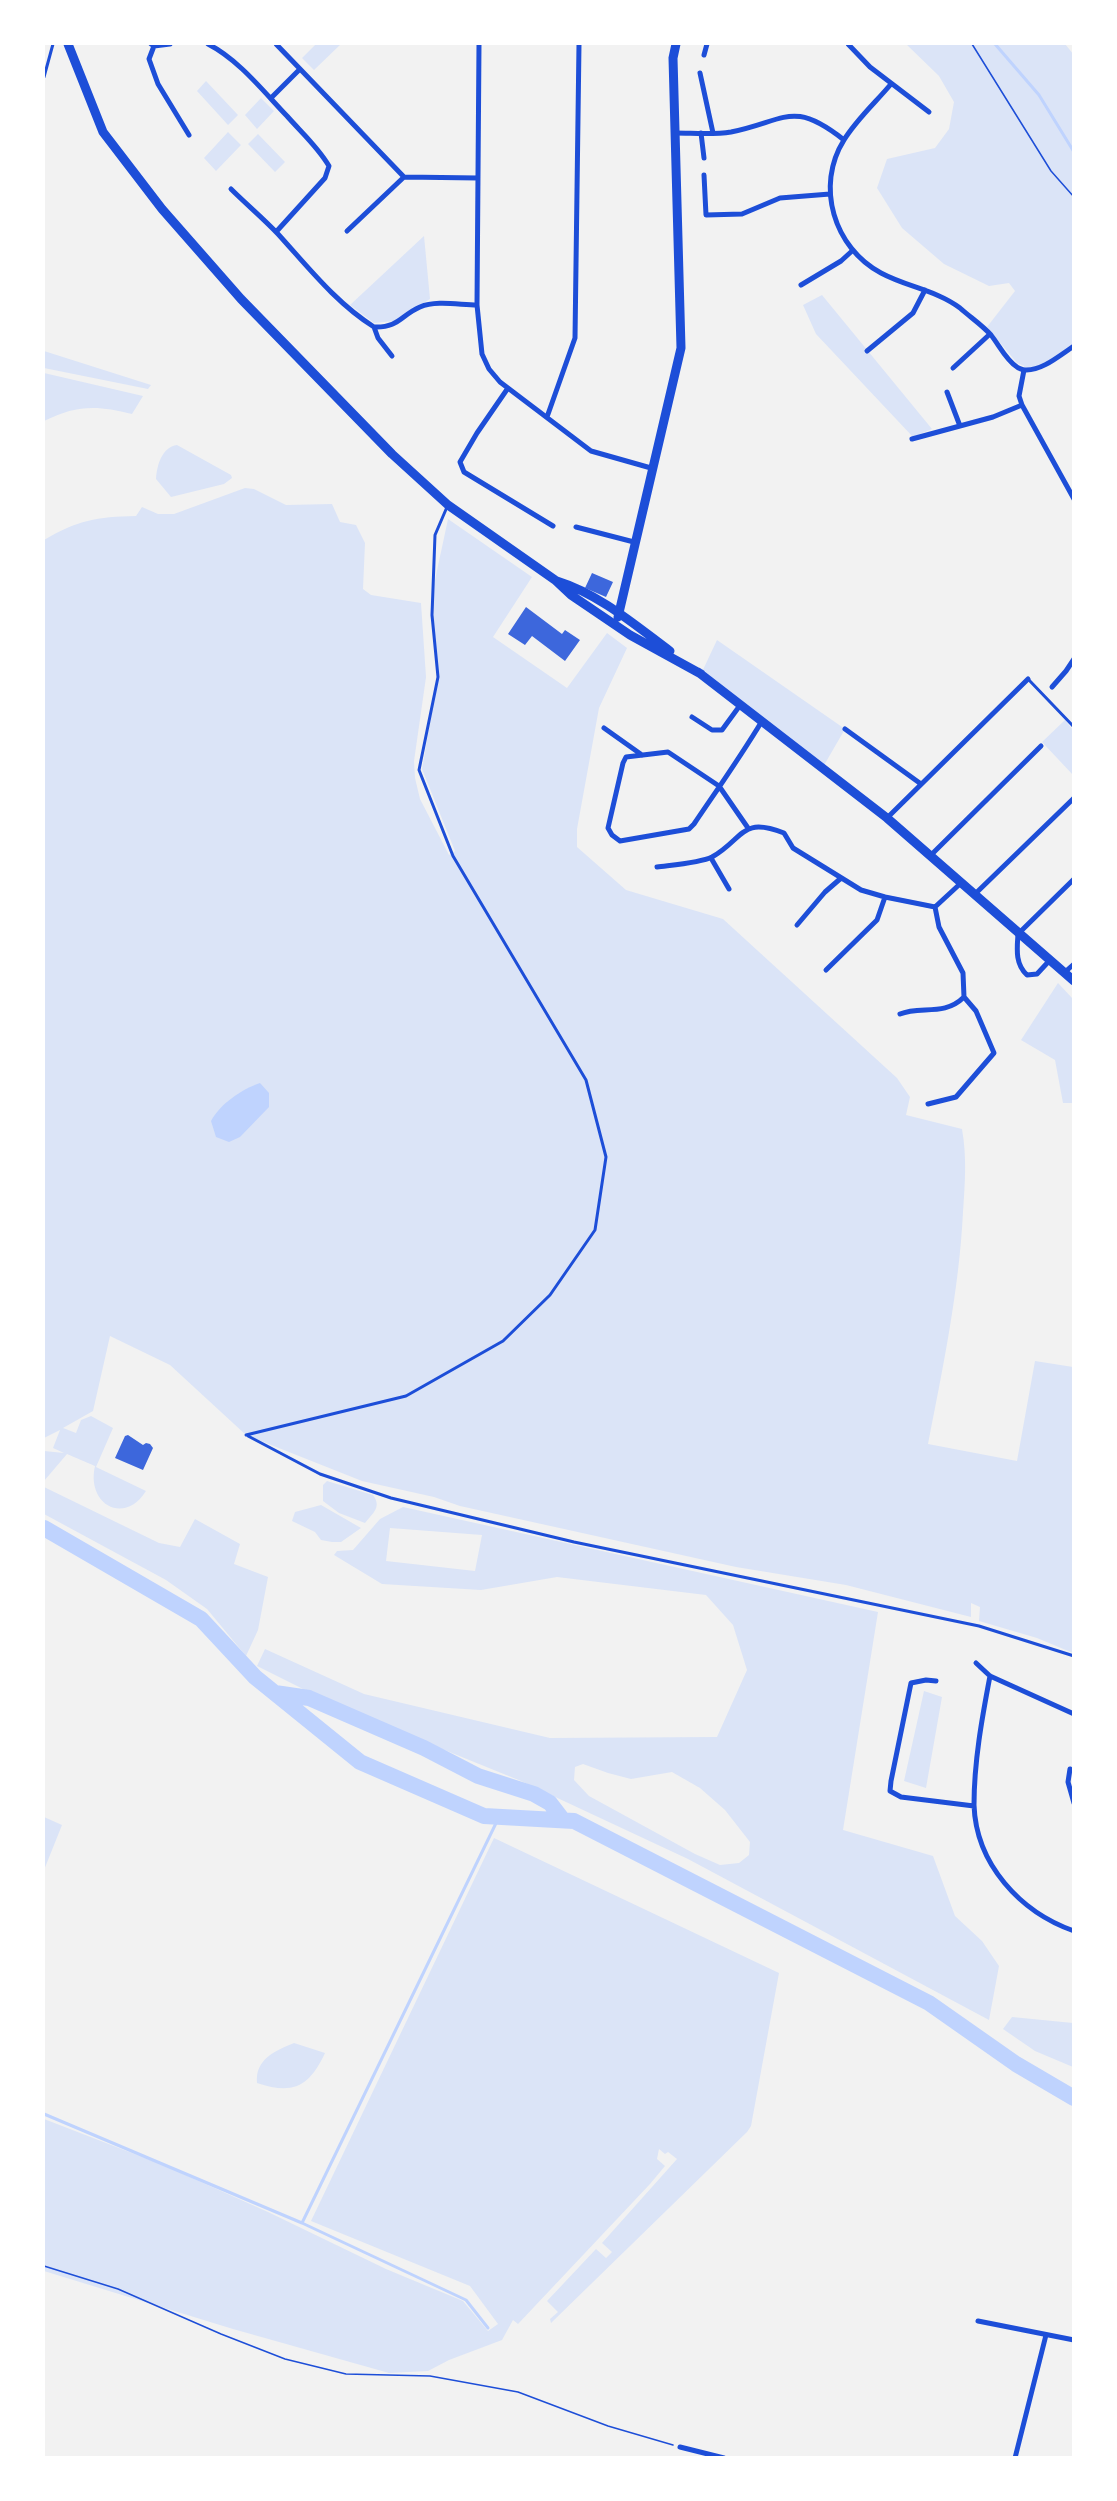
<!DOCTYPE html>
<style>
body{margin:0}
#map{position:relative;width:1117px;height:2501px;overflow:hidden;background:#f2f2f2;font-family:Helvetica,sans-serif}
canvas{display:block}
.frame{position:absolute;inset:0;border:45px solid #fff;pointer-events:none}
</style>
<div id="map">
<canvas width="1117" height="2501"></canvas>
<div class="frame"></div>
</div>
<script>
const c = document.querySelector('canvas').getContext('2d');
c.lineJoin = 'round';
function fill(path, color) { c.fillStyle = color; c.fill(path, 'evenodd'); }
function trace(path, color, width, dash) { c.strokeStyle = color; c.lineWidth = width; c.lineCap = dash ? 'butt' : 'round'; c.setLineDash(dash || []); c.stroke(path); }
const green = new Path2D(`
 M316,44H341L314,70L302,58Z
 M906,44H1065L1074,55L1073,345L1042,366L1024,370V366L1017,363L987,327L1015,291L1009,283L989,286L944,264L902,228L877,188L887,159L935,148L949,129L954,102L939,76Z
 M206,81L238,115L228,125L197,91Z
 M261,98L274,111L257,129L245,115Z
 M228,132L241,145L216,171L204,158Z
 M258,134L285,162L275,172L248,144Z
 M424,236L430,299L394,321L374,323L350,305Z
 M822,295L932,429L913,437L816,334L803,305Z
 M44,351L151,385L148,389L44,368Z
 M44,373L143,396L132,414C97,405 76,405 44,421Z
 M177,445L231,475L232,478L224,484L171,497L156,479C157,465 162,447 177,445Z
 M245,488L254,489L286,505L332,504L340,522L356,525L365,543L363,589L371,595L421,603L426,677L414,761L415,778L420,799L449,855L455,851L422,769L438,677L432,594L448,519L532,577L493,637L567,688L607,633L627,648L599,708L577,829V847L626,890L723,919L897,1078L910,1097L906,1115L962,1129C967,1157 965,1183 963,1212C959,1291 943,1367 928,1444L1017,1461L1035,1361L1073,1367V1653L1037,1638L979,1621L980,1607L971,1603V1617L846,1585L736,1567L460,1506L434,1497L362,1481L246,1435L170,1365L110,1336L93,1411L63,1428L76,1433L81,1420L91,1416L113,1428L96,1467L146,1491C124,1526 86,1504 95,1466L67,1454L44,1481V1451L64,1453L53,1448L60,1430L44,1438V540C78,520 96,517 136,516L142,507L158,514H174Z
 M717,640L845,729L823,767L701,674Z
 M1065,720L1073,730V775L1042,742Z
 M1058,983L1073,999V1112L1072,1103H1063L1055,1060L1021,1040Z
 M327,1481L373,1495C382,1507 373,1513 365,1523L339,1513L323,1501V1485Z
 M44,1487L159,1543L180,1547L195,1519L240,1544L234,1564L268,1577L258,1630L246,1656L207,1609L166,1580L44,1514Z
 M321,1505L361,1528L341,1542H332L321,1540L315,1532L292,1521L295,1512Z
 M403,1507L878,1612L843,1830L933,1856L955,1916L982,1941L999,1966L989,2020L688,1859L521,1781L341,1708L257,1666L265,1649L364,1694L550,1738L717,1737L747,1670L733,1625L706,1595L557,1577L481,1590L382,1584L334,1555L337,1551L353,1550L380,1519ZM390,1528L482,1535L475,1571L386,1561ZM583,1764L608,1773L631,1779L672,1772L700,1788L725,1810L750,1842L749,1855L739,1863L720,1865L695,1854L589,1796L574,1780L575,1767Z
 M924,1691L942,1697L926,1788L904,1781Z
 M44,1817L62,1825L44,1870Z
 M494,1838L779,1973L751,2126L747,2132L551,2323L550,2319L558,2312L547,2301L596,2249L606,2258L612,2252L602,2243L677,2159L668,2152L665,2154L659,2149L657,2159L665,2166L650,2184L518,2324L513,2320L502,2340L449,2360L428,2371L389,2373L233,2329L44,2271V2119L163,2165L268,2212L386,2269L463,2301L488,2331L498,2324L470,2286L311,2221Z
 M1012,2017L1073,2023V2067L1035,2051L1003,2029Z
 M294,2043L325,2053C309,2087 293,2095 257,2083C255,2059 275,2051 294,2043Z`);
const water = new Path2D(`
 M260,1083L269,1093V1107L240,1137L229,1142L216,1137L211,1121C220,1104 242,1089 260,1083Z`);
const stream = new Path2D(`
 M995,44L1039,95L1074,152
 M44,2114L302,2223L499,1817
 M302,2223L466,2300L488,2328`);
const river = new Path2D(`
 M44,1528L201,1619L255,1677L360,1762L484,1816L574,1821L929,2003L1016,2064L1074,2098
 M275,1693L309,1698L424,1748L478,1776L534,1794L550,1803L563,1820`);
const building = new Path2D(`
 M592,573L613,582L606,597L585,588Z
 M526,607L562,634L565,630L580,640L565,661L532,636L525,645L508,634Z
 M128,1435L143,1445L146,1443L150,1444L153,1448L143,1470L115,1458L125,1436Z`);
const path = new Path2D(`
 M972,44L1051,171L1074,197
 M44,2266L118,2289L221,2334L285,2359L346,2374L430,2376L518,2392L608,2426L673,2445`);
const service = new Path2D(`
 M44,77L53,44
 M1028,679L1074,727
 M246,1435L406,1396L503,1341L550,1295L595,1230L606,1157L586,1080L453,856L419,770L438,677L432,615L435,535L447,507
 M248,1436L320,1474L391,1498L574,1542L979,1626L1074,1656`);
const minor = new Path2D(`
 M151,44L154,46L149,59L158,84L189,135
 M208,44C239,60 263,91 287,116C301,132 318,147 329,166L325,178L276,232
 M276,44L404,177L478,178
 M479,44L477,305L482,354L489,369L500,382L591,451L651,468
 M848,44L870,67L929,112
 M154,46L170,44
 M704,55L707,44
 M700,73L713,133
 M891,84C876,102 856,120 844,140C815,186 834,248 881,273C907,287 936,290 960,308C970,317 982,325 991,335C999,345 1006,360 1017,367C1018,368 1023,370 1025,370C1042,371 1060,355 1074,346
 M271,98L300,69
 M675,133C693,133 713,135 731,132C786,121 792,99 844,140
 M701,133L704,158
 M704,175L706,215L742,214L780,198L830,194
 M231,189C246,204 263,218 278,234C308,267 336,303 374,327C399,328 401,315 420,307C436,300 460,305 477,305
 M347,231L404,177
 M801,285L841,261L852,251
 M374,327L378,338L392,356
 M867,351L913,313L925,290
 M953,368L990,334
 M1024,370L1019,396L1022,405L1074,499
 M508,388L477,433L460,462L464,472L553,526
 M947,392L960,426
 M547,417L575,338L579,44
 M912,439L993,417L1022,405
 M576,527L634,542
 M1052,687L1066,671L1074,659
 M692,717L712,730H722L741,704
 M604,728L642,755
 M845,729L921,784
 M887,818L1028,679
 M748,828L719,786L668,752L626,757L623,763L608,828L612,835L620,841L689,829L694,824C717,790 741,756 762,721
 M931,855L1041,746
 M711,858L729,889
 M657,867C672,865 700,863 712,857C744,839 740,816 784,833L793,848L861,890L885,897L935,907L961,883
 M975,894L1074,798
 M935,907L939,927L963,973L964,997
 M797,925L825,892L840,879
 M1050,960L1037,974L1027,975C1015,964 1017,949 1018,934L1074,879
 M826,970L877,920L885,897
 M1065,972L1074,964
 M900,1014C920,1005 944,1017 964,997
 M928,1104L956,1097L994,1053L976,1011L964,997
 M976,1663L990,1676L1074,1714
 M990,1676C982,1718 974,1762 974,1805C976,1864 1020,1912 1074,1931
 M936,1681L926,1680L911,1683L891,1781L890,1791L901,1797L974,1806
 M1070,1769L1068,1782L1074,1803
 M978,2321L1074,2340
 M680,2447L724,2458
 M1015,2458L1046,2335`);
const primary = new Path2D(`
 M68,44L103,132L162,209L241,299L392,454L448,505L555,580L571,595L630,635L701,674
 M557,581C599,594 635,625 670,651
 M618,617L681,348L673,58L676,44
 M698,672L887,818L1074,981`);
fill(green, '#dbe4f7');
fill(water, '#bfd3fe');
trace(stream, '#bfd3fe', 3);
trace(river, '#bfd3fe', 16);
fill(building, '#3d67dc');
trace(path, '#1d4ed8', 1.5);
trace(service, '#1d4ed8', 3);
trace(minor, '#1d4ed8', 5);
trace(primary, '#1d4ed8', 9);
</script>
